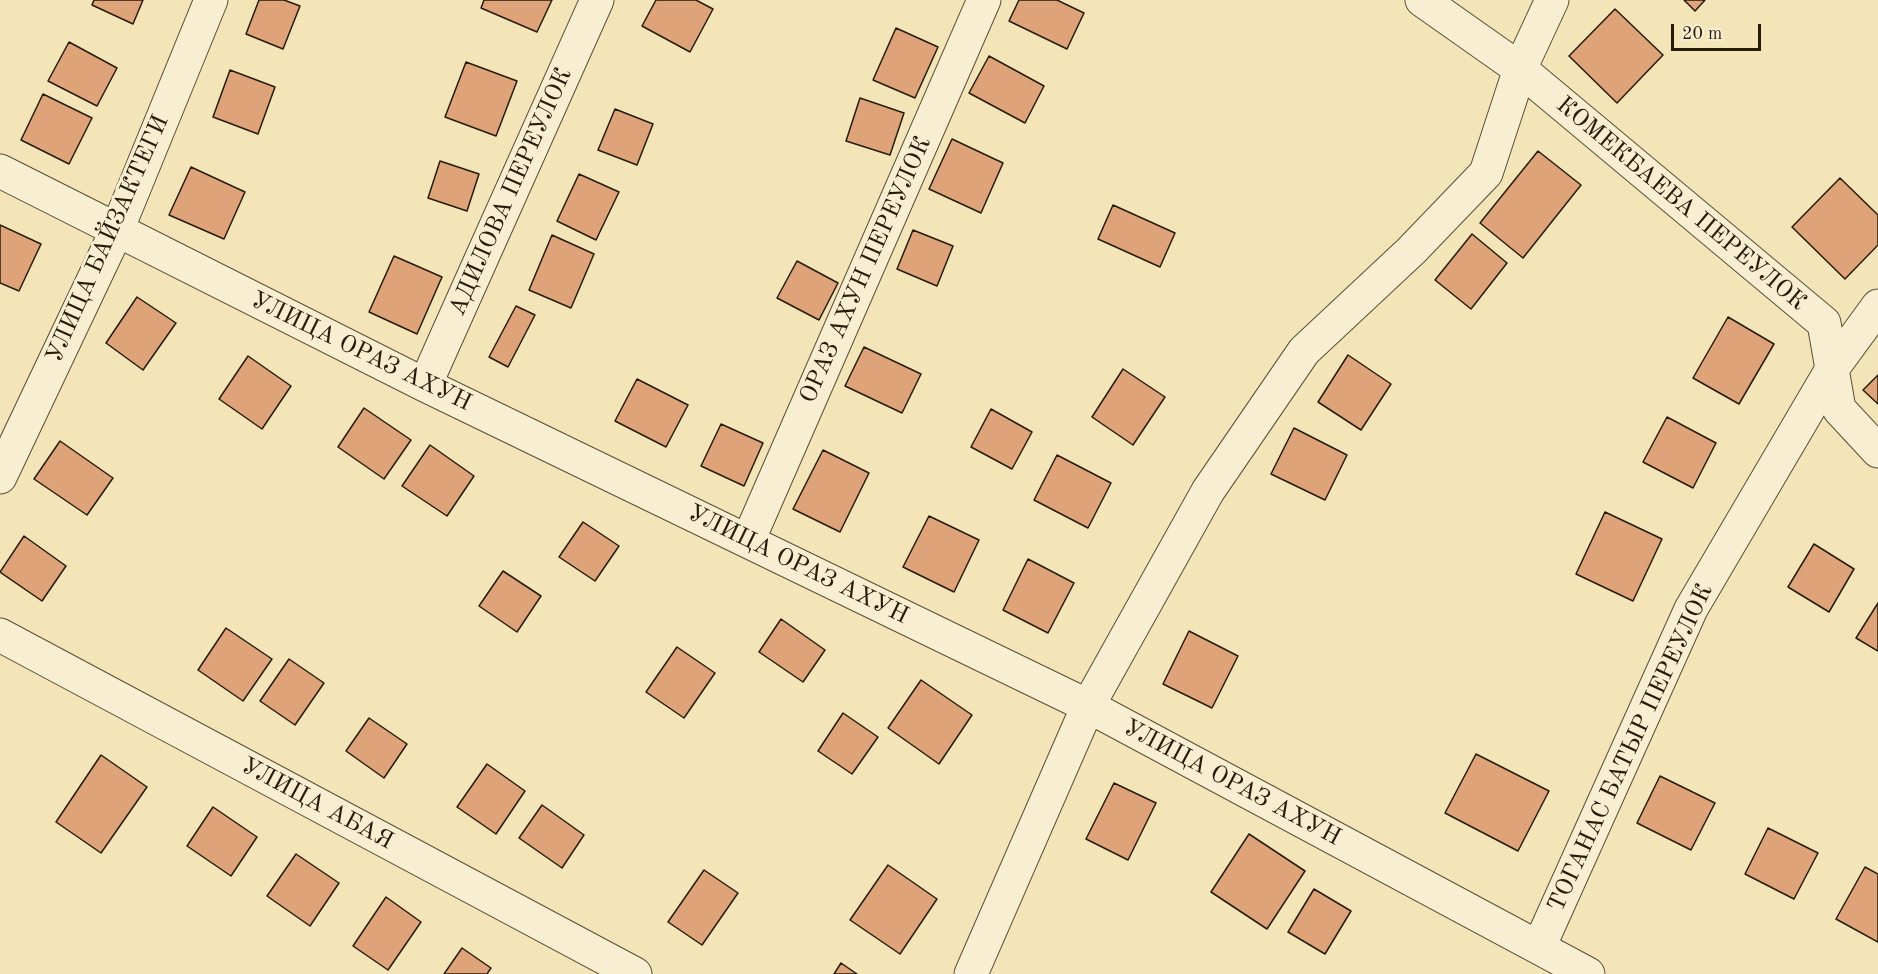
<!DOCTYPE html>
<meta charset="utf-8">
<style>
body{margin:0}
#map{position:relative;width:1878px;height:974px;overflow:hidden;background:#f4e5b9;font-family:"Old Standard TT",serif}
canvas{display:block}
.scale{position:absolute;left:1671px;top:24px;width:90px;height:27px;box-sizing:border-box;border:3px solid #271b0a;border-top:0;padding-left:8px;font-size:18px;line-height:21px;white-space:nowrap;color:#271b0a;-webkit-text-stroke:4px #f8eed2;paint-order:stroke}
</style>
<div id="map">
<canvas width="1878" height="974"></canvas>
<div class="scale">20 m</div>
</div>
<script>
const c = document.querySelector('canvas').getContext('2d');
c.lineJoin = 'round';
function fill(path, color) { c.fillStyle = color; c.fill(path, 'evenodd'); }
function trace(path, color, width, dash) { c.strokeStyle = color; c.lineWidth = width; c.lineCap = dash ? 'butt' : 'round'; c.setLineDash(dash || []); c.stroke(path); }
function drawText(font, color, halo, rows, align = 'center') {
  c.font = font + ' "Old Standard TT",serif'; c.lineWidth = 6; c.setLineDash([]); c.textBaseline = 'middle'; c.strokeStyle = halo; c.fillStyle = color; for (const [text, x, y, turn = 0] of rows) {
    c.save(); c.translate(x, y); c.rotate((+turn || 0) * Math.PI / 180); c.textAlign = isNaN(turn) ? turn : align; if (halo) c.strokeText(text, 0, 0); c.fillText(text, 0, 0); c.restore();
  }
}
const building = new Path2D(`
 M94,0H143L133,24L92,5Z
 M259,0H284L300,6L283,49L246,34Z
 M484,0H552L537,32L481,8Z
 M656,0H696L713,9L690,52L642,26Z
 M1019,0H1057L1084,13L1067,49L1009,21Z
 M1684,0H1705L1695,11Z
 M1615,9L1663,55L1617,103L1569,56Z
 M896,28L938,47L915,98L873,80Z
 M69,42L117,68L97,106L48,81Z
 M989,56L1044,86L1025,123L969,93Z
 M466,62L517,81L496,136L445,117Z
 M230,70L275,87L258,134L213,117Z
 M43,94L92,118L69,164L21,140Z
 M860,98L904,113L890,155L846,141Z
 M615,109L653,124L637,165L598,150Z
 M952,139L1003,163L981,213L929,189Z
 M1538,151L1581,185L1523,258L1480,223Z
 M440,161L479,174L467,211L428,198Z
 M191,167L245,192L224,239L169,215Z
 M579,174L619,192L596,240L557,221Z
 M1840,178L1878,215V245L1845,279L1792,227Z
 M1113,205L1175,233L1160,267L1098,239Z
 M0,225L41,244L19,291L0,283Z
 M913,230L953,246L937,286L897,269Z
 M1472,234L1507,263L1471,309L1435,280Z
 M552,235L594,254L571,308L529,290Z
 M394,256L442,277L417,334L369,312Z
 M797,261L838,283L819,320L777,298Z
 M137,297L176,323L143,370L106,343Z
 M516,306L535,315L508,367L489,357Z
 M1728,317L1774,344L1739,404L1693,378Z
 M864,347L921,374L902,413L845,386Z
 M1348,355L1391,384L1361,430L1318,402Z
 M248,356L291,386L262,429L219,399Z
 M1123,369L1165,397L1133,445L1092,417Z
 M1878,375V404L1863,390Z
 M637,379L688,405L666,447L615,421Z
 M364,408L411,440L384,479L338,447Z
 M991,409L1032,432L1012,469L971,447Z
 M1667,417L1716,443L1693,488L1643,462Z
 M721,424L763,443L744,486L701,466Z
 M1294,428L1347,455L1325,500L1271,474Z
 M60,441L113,478L87,515L34,479Z
 M430,445L474,476L447,516L402,486Z
 M823,450L869,473L840,532L793,509Z
 M1057,455L1111,483L1088,528L1034,500Z
 M1605,512L1662,539L1633,601L1576,574Z
 M929,516L979,540L954,592L903,567Z
 M583,522L619,546L595,581L559,557Z
 M24,536L66,566L42,601L0,572Z
 M1814,544L1854,569L1829,612L1788,587Z
 M1028,559L1074,583L1048,633L1003,610Z
 M503,571L541,596L517,632L479,606Z
 M1878,603V651L1856,638Z
 M781,619L825,650L803,682L759,652Z
 M226,628L272,659L243,701L198,670Z
 M1189,631L1238,656L1212,708L1163,684Z
 M677,647L715,673L684,718L646,692Z
 M289,659L324,683L295,725L260,701Z
 M921,680L972,715L939,764L888,728Z
 M843,713L878,737L852,774L818,751Z
 M369,718L407,744L384,778L346,751Z
 M1476,754L1549,791L1518,851L1445,813Z
 M101,755L147,787L101,853L56,822Z
 M487,764L525,791L496,834L457,807Z
 M1660,776L1715,803L1691,850L1637,823Z
 M1114,783L1156,803L1128,860L1086,839Z
 M542,805L584,835L562,868L519,838Z
 M213,807L257,837L231,876L187,846Z
 M1768,828L1818,853L1794,899L1745,874Z
 M1249,834L1305,871L1267,929L1211,892Z
 M296,854L339,883L310,926L267,896Z
 M888,865L937,899L900,954L850,920Z
 M1865,867L1878,874V942L1836,919Z
 M704,870L738,893L702,945L668,922Z
 M1314,889L1351,911L1325,954L1288,932Z
 M386,897L421,922L388,970L353,946Z
 M462,948L491,968L487,974H444Z
 M841,963L857,974H834Z`);
const minor = new Path2D(`
 M1422,0L1520,69L1824,323L1839,409L1878,451
 M0,171L425,385L1088,706L1588,974
 M425,385L597,0
 M0,477L117,230L211,0
 M748,541L984,0
 M1539,947L1691,609L1832,369L1878,306
 M971,974L1088,706L1208,491L1304,351L1411,251L1486,173L1520,69L1552,0`);
const tertiary = new Path2D(`
 M0,635L635,974`);
const streetNames = [
 ["АДИЛОВА ПЕРЕУЛОК",511,192,-66],
 ["КОМЕКБАЕВА ПЕРЕУЛОК",1681,204,40],
 ["УЛИЦА БАЙЗАКТЕГИ",108,239,-66],
 ["ОРАЗ АХУН ПЕРЕУЛОК",866,270,-66],
 ["УЛИЦА ОРАЗ АХУН",361,352,26],
 ["УЛИЦА ОРАЗ АХУН",798,565,26],
 ["ТОГАНАС БАТЫР ПЕРЕУЛОК",1631,748,-65],
 ["УЛИЦА ОРАЗ АХУН",1232,783,28],
 ["УЛИЦА АБАЯ",317,804,28]
];
fill(building, '#dfa379');
trace(building, '#271b0a', 1.5);
trace(minor, '#5a4e36', 35);
trace(tertiary, '#5a4e36', 35);
trace(minor, '#f8eed2', 33);
trace(tertiary, '#f8eed2', 33);
drawText('24px', '#271b0a', '#f8eed2', streetNames);
</script>
